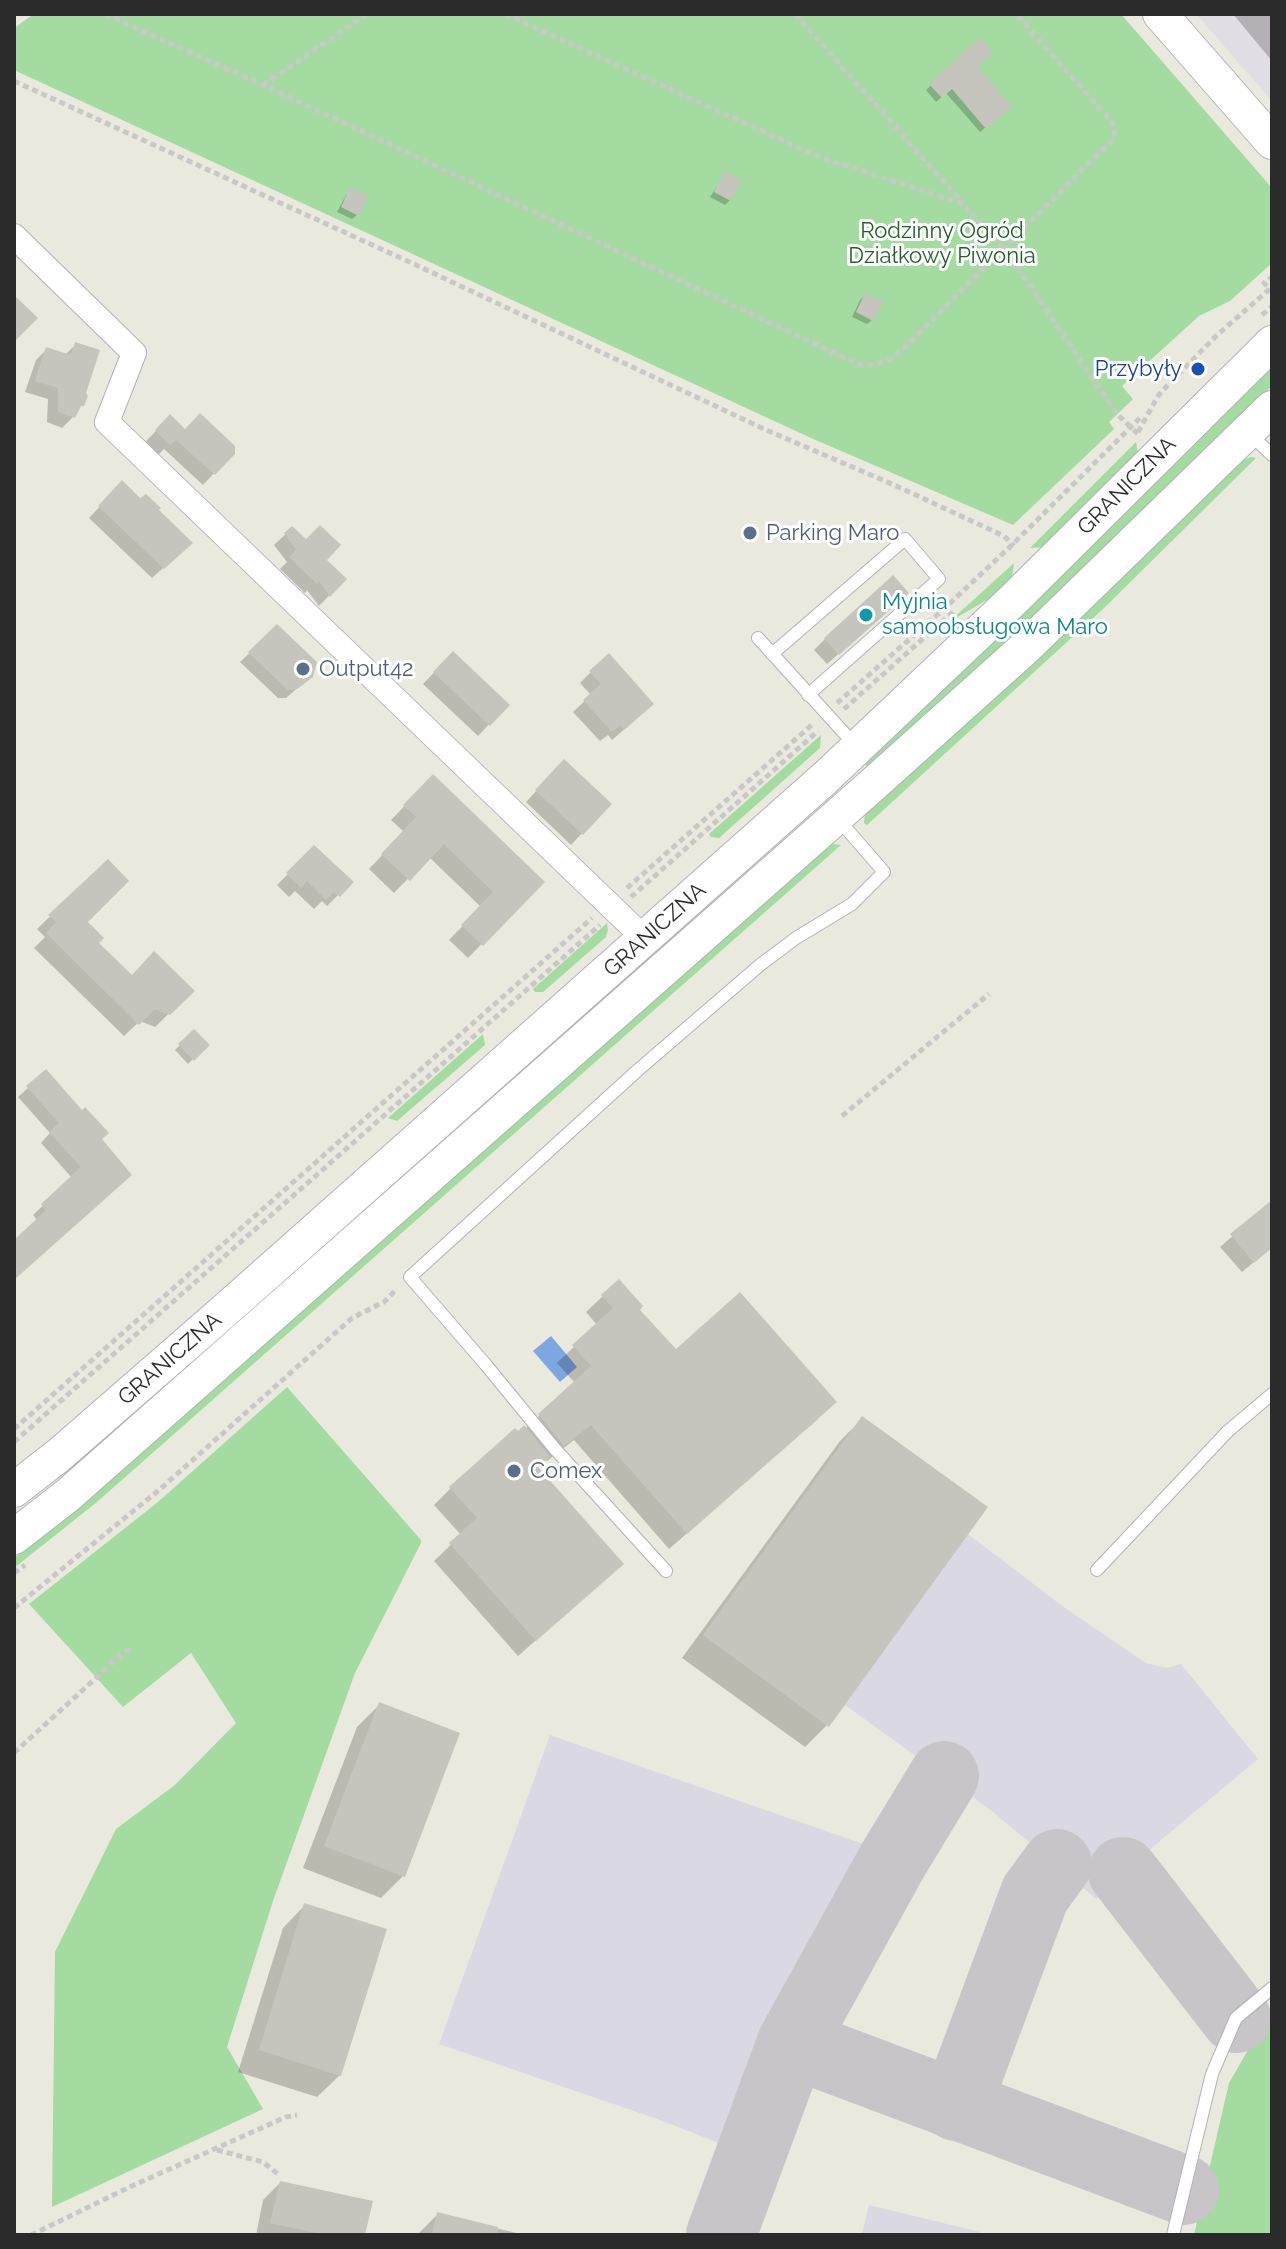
<!DOCTYPE html>
<meta charset="utf-8">
<style>
body{margin:0}
#map{position:relative;width:1286px;height:2249px;overflow:hidden;background:#eae9de;font-family:Raleway,sans-serif}
canvas{display:block}
.frame{position:absolute;inset:0;border:16px solid #2a2a2a;pointer-events:none}
</style>
<div id="map">
<canvas width="1286" height="2249"></canvas>
<div class="frame"></div>
</div>
<script>
const c = document.querySelector('canvas').getContext('2d');
c.lineJoin = 'round';
function fill(path, color) { c.fillStyle = color; c.fill(path, 'evenodd'); }
function trace(path, color, width, dash) { c.strokeStyle = color; c.lineWidth = width; c.lineCap = dash ? 'butt' : 'round'; c.setLineDash(dash || []); c.stroke(path); }
function drawText(font, color, halo, rows, align = 'center') {
  c.font = font + ' Raleway,sans-serif'; c.lineWidth = 6; c.setLineDash([]); c.textBaseline = 'middle'; c.strokeStyle = halo; c.fillStyle = color; for (const [text, x, y, turn = 0] of rows) {
    c.save(); c.translate(x, y); c.rotate((+turn || 0) * Math.PI / 180); c.textAlign = isNaN(turn) ? turn : align; if (halo) c.strokeText(text, 0, 0); c.fillText(text, 0, 0); c.restore();
  }
}
const industrial = new Path2D(`
 M1196,14H1272V101Z`);
const airport = new Path2D(`
 M968,1534L1065,1608L1146,1663L1167,1668L1181,1664L1258,1759L1123,1872L1096,1899L992,1811L845,1705Z
 M550,1735L869,1846L903,1867L856,1950L794,2082L763,2160L657,2119L439,2044Z
 M869,2205L980,2232L979,2235H862Z`);
const green = new Path2D(`
 M34,14H1121L1272,188V263L1230,301L1199,316L1122,386L1133,399L1109,422L1114,429L1013,525L811,438L14,70V28Z
 M1272,366V386L1089,566L868,767L864,763Z
 M1136,442L1138,453L1046,547L1030,548Z
 M1251,457L1256,458L1103,609L867,825L864,823L865,813L1241,461Z
 M1014,563L1012,577L992,597L949,622Z
 M821,735L820,748L719,838L711,837L709,834Z
 M834,844L841,845L97,1502L14,1568V1558L55,1527L132,1462L824,849Z
 M607,923L608,930L606,937L543,992H535L533,989Z
 M483,1034L485,1045L397,1121L388,1118Z
 M287,1387L421,1540V1543L355,1673L273,1901L227,2047L263,2109L52,2207L55,1952L116,1829L175,1785L236,1723L191,1653L123,1707L29,1604L158,1502Z
 M1272,2018V2235H1194L1229,2083L1256,2036Z`);
const water = new Path2D(`
 M551,1336L577,1367L560,1382L533,1351Z`);
const shadow = new Path2D(`
 M1233,14H1272V61Z
 M955,63L975,67L1005,111L980,132L946,93L936,102L926,90Z
 M725,174L730,200L725,205L710,197Z
 M351,190L357,215L352,219L337,212L346,195Z
 M865,295L872,320L867,324L852,317L860,300Z
 M76,344L73,417L62,428L47,422L48,399L25,392L36,360L47,349L65,355Z
 M170,417L185,431L233,453L203,485L164,449L158,455L145,442Z
 M122,483L140,501L180,553L152,578L89,518Z
 M292,528L345,579L319,606L307,590L305,593L280,569L287,562L274,545Z
 M895,604L827,664L814,650L825,639Z
 M277,627L302,684L286,698H278L240,662Z
 M453,653L507,705L478,736L423,684Z
 M591,672L641,715L612,740L608,735L600,741L573,712L591,695L580,683Z
 M553,773L609,804L571,845L526,802Z
 M433,777L542,882L468,958L449,940L481,907L429,857L394,893L369,869L404,832L391,820Z
 M314,848L351,882L327,906L322,901L314,909L295,891L289,897L277,885Z
 M107,861L85,922L96,943L132,977L192,991L155,1027L140,1021L124,1036L34,948L45,937L37,929Z
 M194,1031L207,1045L188,1064L175,1050Z
 M28,1088L100,1139L14,1279V1243L38,1221L33,1215L72,1178L41,1143L50,1133L18,1097Z
 M1272,1202V1247L1242,1272L1220,1247Z
 M603,1296L637,1310L676,1352L818,1419L669,1549L574,1440L547,1461L545,1459L536,1468L604,1580L518,1656L434,1561L461,1535L434,1505L451,1488L525,1429L575,1383L557,1363L597,1325L586,1312Z
 M862,1419L827,1725L805,1747L682,1658L840,1441Z
 M379,1705L403,1876L381,1898L303,1868L357,1727Z
 M305,1905L340,2075L317,2097L238,2072L283,1928Z
 M280,2183L363,2235H256L263,2200Z
 M437,2215L526,2235H417Z`);
const taxiway = new Path2D(`
 M1123,1872L1236,2018
 M792,2043L1184,2190
 M956,2106L1035,1894L1057,1864
 M721,2235L792,2043L893,1860L944,1776`);
const building = new Path2D(`
 M980,38L993,52L978,67L1012,107L986,129L952,89L942,98L929,84L959,57L958,56Z
 M725,171L742,181L731,201L714,192Z
 M350,187L368,196L359,216L341,207Z
 M865,293L883,302L873,321L856,312Z
 M14,295L38,318L14,342Z
 M75,342L100,350L86,393L88,396L84,406H81L75,418L58,412V388L35,381L46,347L71,355Z
 M200,413L235,446V454L215,475L176,440L170,445L155,430L170,414L185,429Z
 M122,480L140,498L146,494L161,508L159,510L193,543L164,569L98,506Z
 M320,525L341,545L327,560L347,579L330,597L319,581L317,584L289,557L296,550L284,533L292,526L306,539Z
 M893,575L909,593L839,655L824,638Z
 M277,624L317,662L313,677L297,689L288,690L248,652Z
 M453,651L510,705L490,726L433,672Z
 M609,653L654,704L624,730L620,725L612,732L583,700L601,684L589,671Z
 M564,759L612,804L583,835L535,790Z
 M433,774L545,882L483,946L461,925L493,892L444,844L410,881L381,854L416,817L403,805Z
 M314,845L354,882L340,897L334,892L326,900L307,881L301,888L286,873Z
 M108,859L129,881L88,922L104,938L99,943L132,975L154,951L195,991L170,1015L155,1009L139,1025L46,933L56,922L48,915Z
 M194,1029L210,1045L194,1061L178,1044Z
 M46,1069L82,1110L85,1107L109,1133L102,1139L132,1175L14,1280V1240L46,1210L41,1204L81,1167L49,1132L59,1123L26,1086Z
 M1272,1200V1248L1254,1263L1230,1234Z
 M619,1279L643,1306L640,1310L676,1349L740,1292L837,1402L687,1534L591,1425L564,1446L538,1414L591,1366L572,1345L613,1308L601,1295Z
 M862,1416L988,1507L829,1727L703,1635Z
 M524,1425L550,1457L538,1467L624,1564L536,1641L449,1543L477,1518L449,1487L515,1428L518,1431Z
 M379,1702L460,1733L405,1877L324,1846Z
 M304,1903L387,1929L341,2076L259,2050Z
 M280,2181L373,2201L365,2235H326L270,2223Z
 M437,2212L498,2227L497,2235H432Z`);
const path = new Path2D(`
 M105,14L263,85L860,365C876,366 890,361 901,351L1112,140C1116,132 1115,128 1111,121L1016,14
 M505,14L817,156L963,204L1010,256L1117,414L1139,435
 M795,14L963,203
 M14,81L416,265L764,429L892,484L1004,536L1014,546
 M263,85L367,14
 M1267,286L1264,283L1272,277
 M1262,315L1272,306
 M1138,432L1158,396L1167,386L1216,336L1272,287
 M837,703L946,607L1013,544L1142,416
 M844,709L953,612
 M627,888L814,723
 M631,897L818,731
 M842,1116L989,994
 M14,1429L592,918
 M14,1442L600,925
 M14,1573L25,1565
 M14,1608L158,1491L352,1318L384,1302L397,1289
 M14,1753L131,1646
 M217,2150L263,2162L279,2175
 M31,2235L134,2185L286,2117L297,2115`);
const lane = new Path2D(`
 M1250,434L1272,455
 M758,638L855,745
 M772,654L905,539L939,579L808,695
 M1097,1570L1228,1431L1272,1394
 M666,1571L555,1449L486,1365L410,1277L638,1070L760,965L796,938L852,904L884,872L838,819
 M1173,2235L1212,2074L1236,2018L1272,1988`);
const street = new Path2D(`
 M14,236L134,353L107,422L645,939`);
const secondary = new Path2D(`
 M1160,14L1272,142
 M14,1490L59,1455L222,1313L825,778L1011,602L1272,343
 M14,1537L68,1495L869,788L1026,647L1272,408`);
const markers = [
 [1198,369,8,"#1a4fb4"],
 [750,533,8,"#5c6f8a"],
 [866,615,8,"#0f9aa8"],
 [303,669,8,"#5c6f8a"],
 [514,1471,8,"#5c6f8a"]
];
const parkNames = [
 ["Rodzinny Ogród",942,231],
 ["Działkowy Piwonia",942,256]
];
const transitNames = [
 ["Przybyły",1182,369]
];
const streetNames = [
 ["GRANICZNA",1127,486,-45],
 ["GRANICZNA",655,930,-42],
 ["GRANICZNA",170,1359,-41]
];
const serviceNames = [
 ["Parking Maro",766,533],
 ["Output42",319,669],
 ["Comex",530,1471]
];
const cultureNames = [
 ["Myjnia",882,602],
 ["samoobsługowa Maro",882,627]
];
fill(industrial, '#e1dde4');
fill(airport, '#dad9e3');
fill(green, '#a3dba1');
fill(water, '#7da7e0');
fill(shadow, '#0003');
trace(taxiway, '#c7c5c8', 70);
fill(building, '#c6c5bd');
trace(lane, '#b3b1bc', 14);
trace(street, '#b3b1bc', 26);
trace(secondary, '#b3b1bc', 36);
trace(path, '#c8c8c8', 5, [6, 4]);
trace(lane, '#fff', 12);
trace(street, '#fff', 24);
trace(secondary, '#fff', 34);
for (const [x, y, r, color] of markers) { const dot = new Path2D(); dot.arc(x, y, r, 0, 2 * Math.PI); c.fillStyle = color; c.fill(dot); trace(dot, '#fff', 3); }
drawText('22px', '#225f28', '#fff', parkNames);
drawText('22px', '#164399', '#fff', transitNames, 'right');
drawText('22px', '#2a2a2a', '#fff', streetNames);
drawText('22px', '#4e5e75', '#fff', serviceNames, 'left');
drawText('22px', '#0d838f', '#fff', cultureNames, 'left');
</script>
